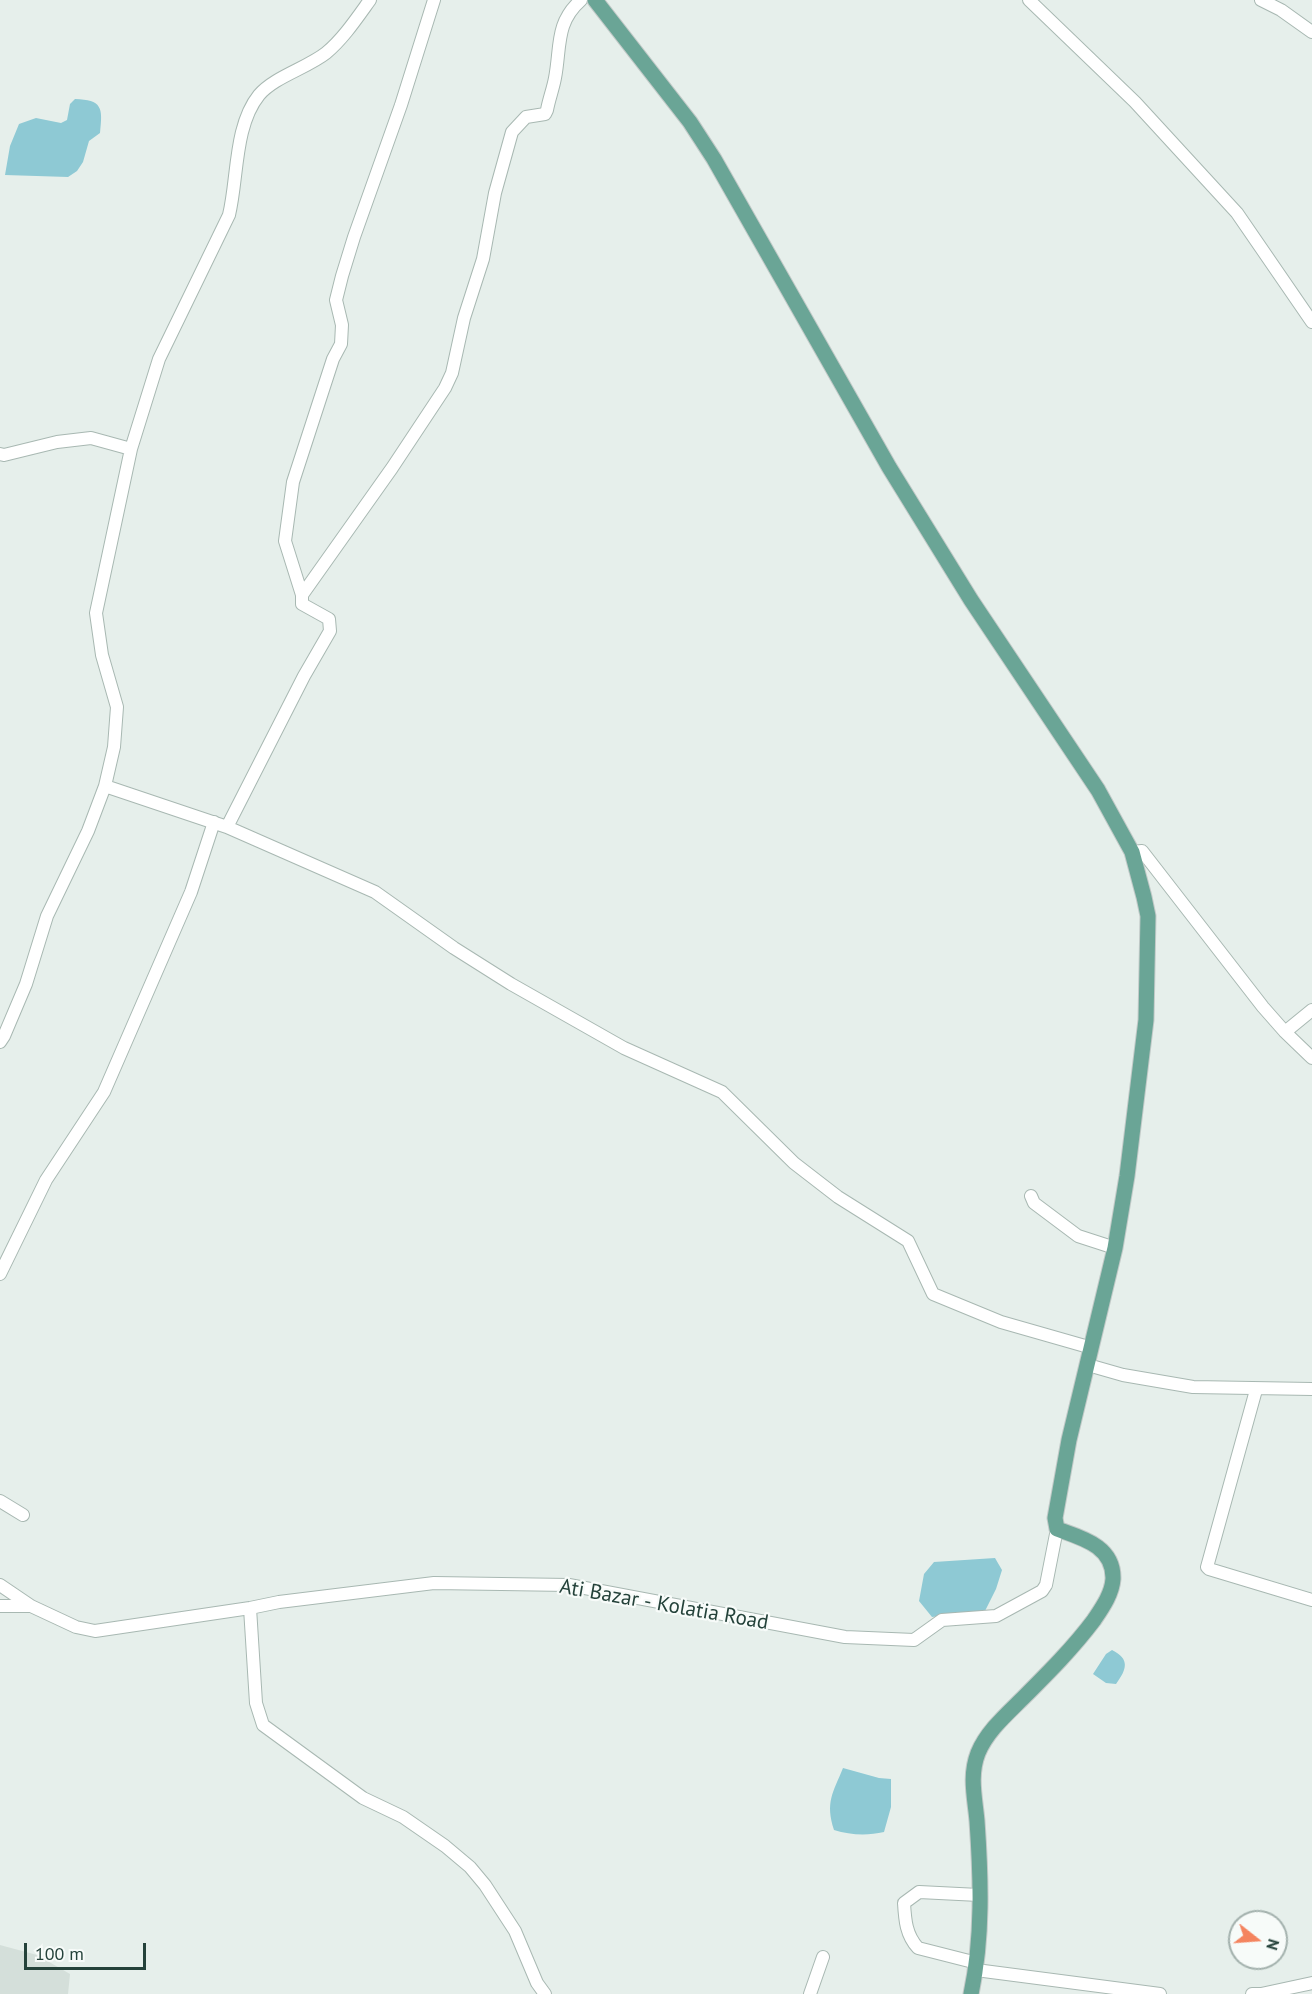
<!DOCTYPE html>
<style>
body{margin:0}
#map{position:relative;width:1312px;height:1994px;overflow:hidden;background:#e6efeb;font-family:"PT Sans",sans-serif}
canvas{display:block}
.north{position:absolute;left:1228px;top:1910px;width:60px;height:60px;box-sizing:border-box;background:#f7fbf9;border:2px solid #a3b1ad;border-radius:50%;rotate:107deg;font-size:16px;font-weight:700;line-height:24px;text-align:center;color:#24423a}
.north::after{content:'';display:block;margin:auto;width:21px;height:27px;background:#f4845f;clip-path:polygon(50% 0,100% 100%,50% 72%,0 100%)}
.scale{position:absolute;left:24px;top:1943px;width:122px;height:27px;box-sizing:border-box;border:3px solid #24423a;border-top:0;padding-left:8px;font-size:18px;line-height:21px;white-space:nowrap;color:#24423a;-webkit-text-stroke:4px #f7fbf9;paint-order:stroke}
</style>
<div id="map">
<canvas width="1312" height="1994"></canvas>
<div class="north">N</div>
<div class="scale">100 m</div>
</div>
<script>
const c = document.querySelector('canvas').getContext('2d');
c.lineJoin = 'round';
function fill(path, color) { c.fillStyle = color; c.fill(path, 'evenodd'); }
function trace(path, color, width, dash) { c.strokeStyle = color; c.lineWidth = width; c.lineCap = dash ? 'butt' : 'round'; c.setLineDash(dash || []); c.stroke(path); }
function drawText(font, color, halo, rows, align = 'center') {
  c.font = font + ' "PT Sans",sans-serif'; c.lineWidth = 4.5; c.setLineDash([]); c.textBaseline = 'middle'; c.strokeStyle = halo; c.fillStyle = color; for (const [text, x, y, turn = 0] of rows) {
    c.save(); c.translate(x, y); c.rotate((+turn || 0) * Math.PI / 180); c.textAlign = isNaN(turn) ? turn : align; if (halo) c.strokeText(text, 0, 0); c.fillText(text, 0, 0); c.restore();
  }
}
const built = new Path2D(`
 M0,1945L37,1955L70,1974L68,1994H0Z`);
const water = new Path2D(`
 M75,99C102,100 103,107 100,133L89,141L83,162L77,171L68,177L5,175L10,146L19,124L36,118L61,123L67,120L70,104Z
 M995,1558L1002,1570L996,1589L985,1611L932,1617L919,1601L924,1574L934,1562Z
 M1112,1650C1130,1659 1127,1669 1116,1684L1106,1683L1093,1674L1106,1654Z
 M843,1768L879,1778L891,1779V1807L884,1832C867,1836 850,1835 834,1830C825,1802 833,1793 843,1768Z`);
const minor = new Path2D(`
 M1029,0L1135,102L1237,213L1312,322
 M1261,0L1281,10L1312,32
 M0,454L4,455L57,442L91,438L131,449
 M302,595L285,541L293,482L333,359L341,344L342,325L336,300L342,276L354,237L401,105L434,0
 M105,786L227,827L375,892L454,948L511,984L624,1048L722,1092L794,1163L838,1197L908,1241L933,1294L1001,1322L1092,1348
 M227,827L304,676L330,631L329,619L302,604V595L392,468L445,388L452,373L464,318L483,259L495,193L512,132L526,117L545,114L547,110C549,99 553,89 555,78C561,47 555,23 581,0
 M1132,852L1142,851L1263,1007L1285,1032
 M1312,1010L1285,1032L1312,1058
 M0,1042L4,1036L26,984L47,916L88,831L105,786L114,747L117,707L102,655L96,613L131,449L159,359L229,215C238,178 234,126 259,95C274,77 307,68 326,53C343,39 357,18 370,0
 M1031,1196L1034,1203L1078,1236L1115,1248
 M0,1274L46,1180L104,1092L191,892L214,822
 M1088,1365L1123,1375L1193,1387L1312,1389
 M1256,1390L1207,1567L1209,1569L1312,1600
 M0,1501L23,1515
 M0,1585L31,1606
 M0,1606H31L76,1627L95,1631L250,1608L279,1602L434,1583L569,1585L845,1637L914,1640L942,1620L996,1616L1042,1591L1046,1585L1057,1529
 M250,1608L256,1703L263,1725L363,1798L403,1817L445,1846L470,1867L485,1885L515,1931L537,1983L545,1994
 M977,1963L918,1948C906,1935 905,1920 904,1903L919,1892L979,1895
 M976,1970L1160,1994
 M810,1994L823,1957
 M1252,1994H1261L1312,1983`);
const major = new Path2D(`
 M595,0L690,122L714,159L889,467L971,600L1098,790L1132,852L1144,897L1148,916L1146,1020L1127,1176L1115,1248L1069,1440L1055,1518L1057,1529C1082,1538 1114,1546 1113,1579C1112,1594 1102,1608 1094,1620C1073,1648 1049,1672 1024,1697C1007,1714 987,1731 978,1753C969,1776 975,1798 977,1821C981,1878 983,1938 971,1994`);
const streetNames = [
 ["Ati Bazar - Kolatia Road",664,1605,10]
];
fill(built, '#d4dfda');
fill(water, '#8ec9d4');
trace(minor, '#a8b8b2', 14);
trace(major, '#c2cac8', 17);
trace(minor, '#fff', 12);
trace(major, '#6aa596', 15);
drawText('21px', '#24423a', '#f7fbf9', streetNames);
</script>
